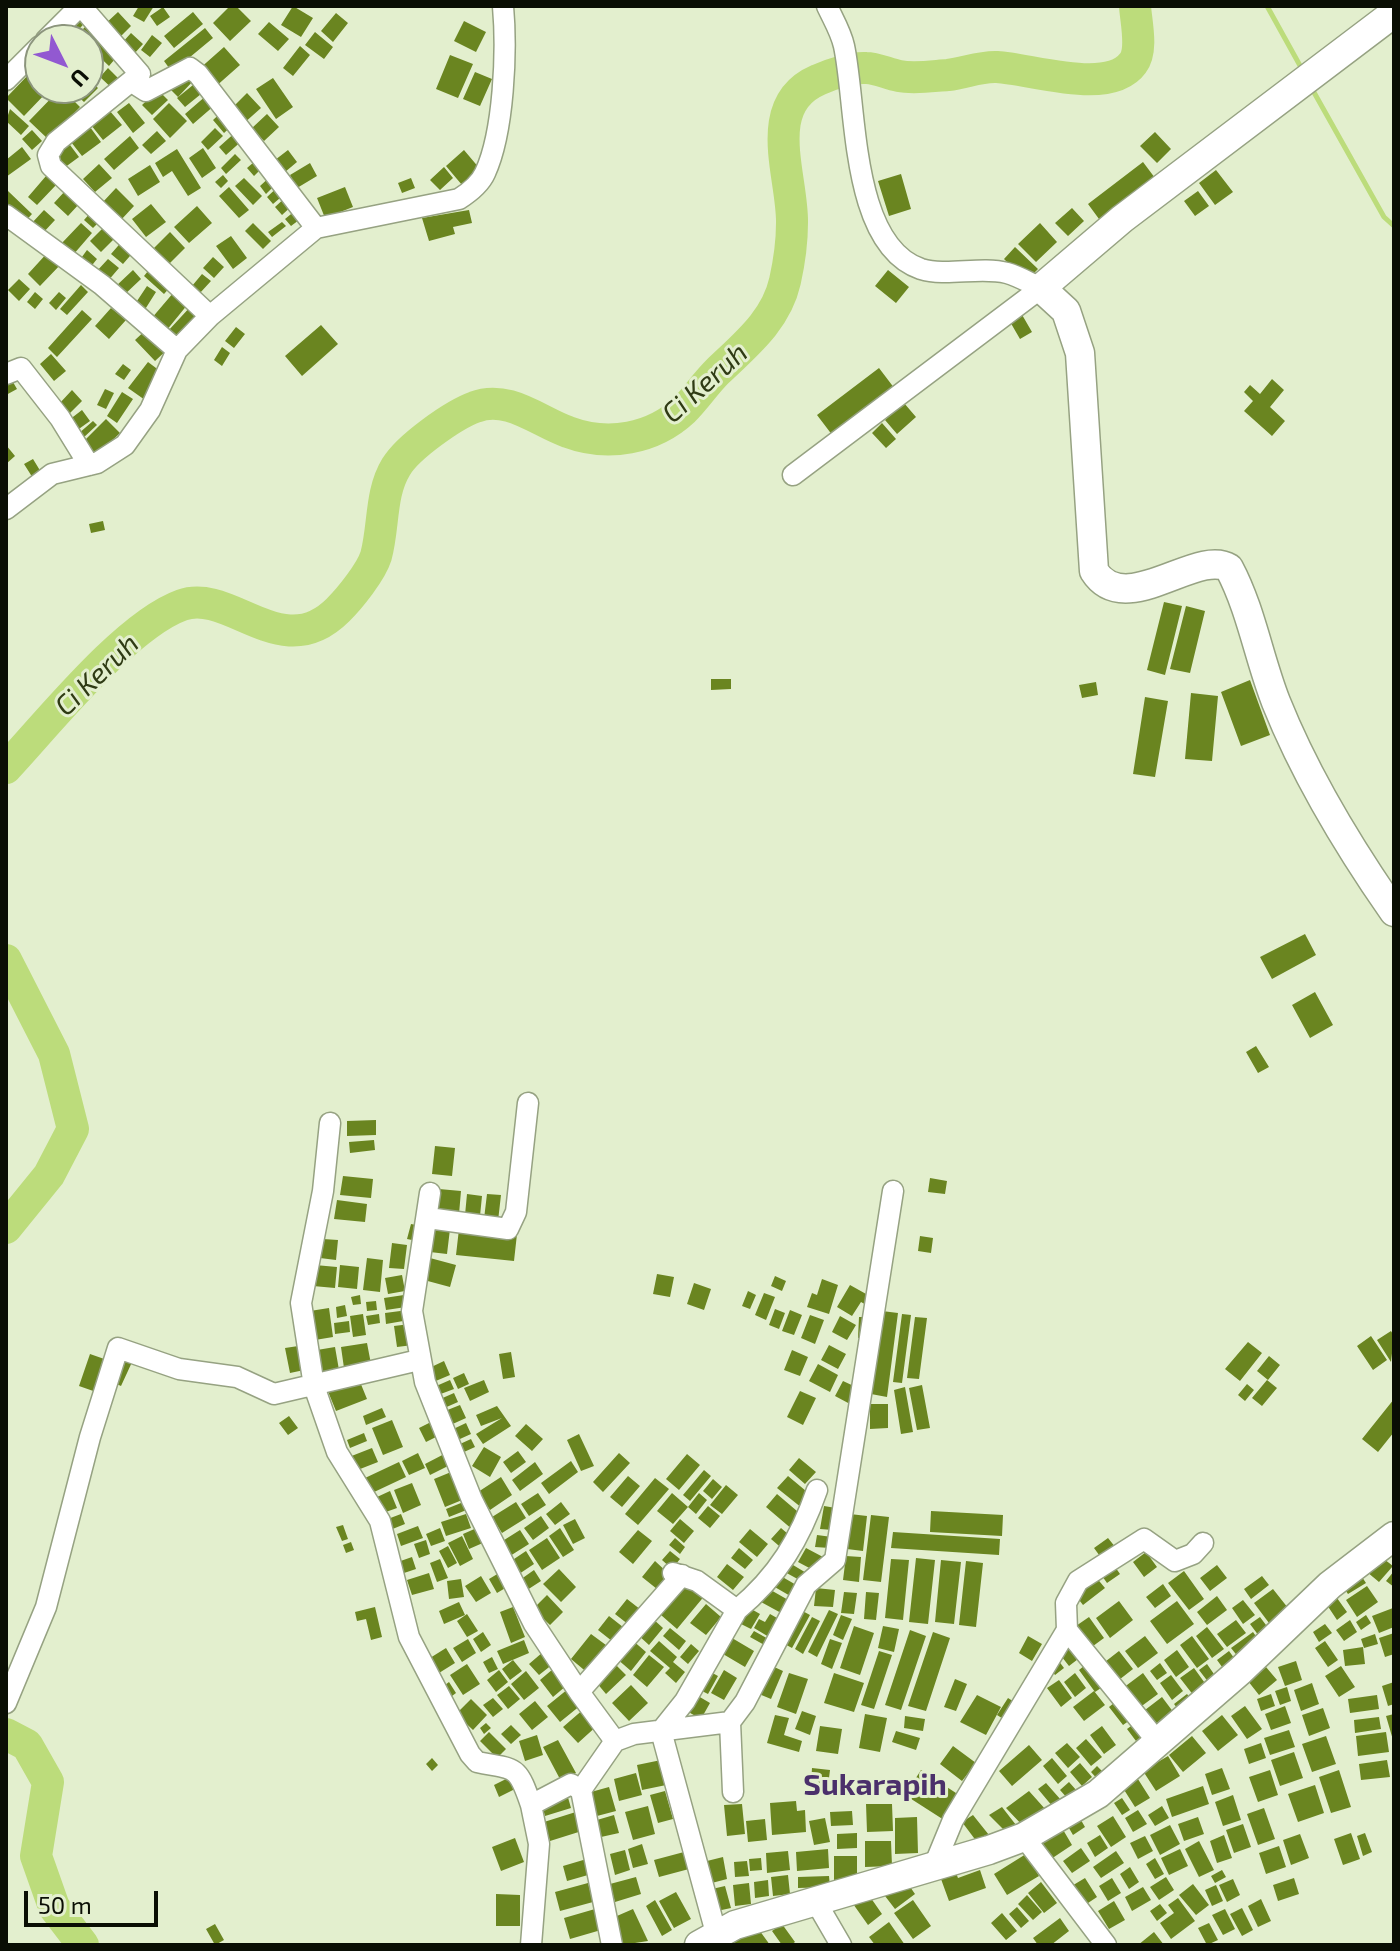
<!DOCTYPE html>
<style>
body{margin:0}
#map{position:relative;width:1400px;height:1951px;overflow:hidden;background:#e3efce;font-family:"Exo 2",sans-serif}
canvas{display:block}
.frame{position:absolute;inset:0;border:8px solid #0a0e04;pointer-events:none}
.north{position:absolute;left:24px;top:24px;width:80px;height:80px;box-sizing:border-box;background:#e3efce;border:2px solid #8c957d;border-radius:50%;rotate:132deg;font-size:22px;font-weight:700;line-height:32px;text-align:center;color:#0a0e04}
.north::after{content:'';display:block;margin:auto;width:28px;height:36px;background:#9259d1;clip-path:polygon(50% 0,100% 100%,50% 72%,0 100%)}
.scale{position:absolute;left:24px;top:1891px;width:134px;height:36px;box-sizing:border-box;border:4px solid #0a0e04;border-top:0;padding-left:10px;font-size:24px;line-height:28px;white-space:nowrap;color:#0a0e04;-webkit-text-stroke:6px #e3efce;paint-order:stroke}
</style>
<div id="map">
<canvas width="1400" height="1951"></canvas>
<div class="frame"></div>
<div class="north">U</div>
<div class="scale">50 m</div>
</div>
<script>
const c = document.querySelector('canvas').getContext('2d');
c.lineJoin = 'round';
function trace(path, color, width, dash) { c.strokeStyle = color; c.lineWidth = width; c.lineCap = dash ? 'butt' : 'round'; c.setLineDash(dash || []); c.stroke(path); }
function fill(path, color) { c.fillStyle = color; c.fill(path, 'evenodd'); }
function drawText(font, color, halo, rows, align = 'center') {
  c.font = font + ' "Exo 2",sans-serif'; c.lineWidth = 6; c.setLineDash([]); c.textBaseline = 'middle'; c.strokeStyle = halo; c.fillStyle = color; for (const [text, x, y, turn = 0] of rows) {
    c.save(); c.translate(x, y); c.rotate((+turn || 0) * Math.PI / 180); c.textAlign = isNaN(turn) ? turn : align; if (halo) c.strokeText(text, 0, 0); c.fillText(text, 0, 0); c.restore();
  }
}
const stream = new Path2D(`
 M1267,6L1303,71
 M1311,87L1384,217L1394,226`);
const river = new Path2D(`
 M6,768C48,723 126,625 182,605C231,588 282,666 338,610C350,598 371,572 376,556C384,527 380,493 396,467C408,447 453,415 475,407C508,394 539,422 568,432C608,447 653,439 684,410C696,398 705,384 717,372C745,345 776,321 785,281C789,263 792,241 792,223C793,177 760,105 818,80C831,74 853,67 866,68C877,68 888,74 899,76C914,79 933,76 948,75C965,73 981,66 997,67C1032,69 1109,96 1133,63C1143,50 1136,22 1135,6
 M6,960L54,1054L73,1129L49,1175L6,1228
 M6,1734L27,1745L48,1782L36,1856L54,1907L83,1945`);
const building = new Path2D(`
 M139,6H154L144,22L133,16Z
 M230,6H236L251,21L230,41L213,23Z
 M293,6L313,18L301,37L281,25Z
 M163,7L170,17L157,26L150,16Z
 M118,12L131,26L118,39L104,25Z
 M193,12L203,24L174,48L164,36Z
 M81,13L88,19L74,35L67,29Z
 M336,13L348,23L333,42L321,31Z
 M464,21L486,32L476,52L454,41Z
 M269,22L289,39L278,51L258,34Z
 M89,23L120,53L109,66L88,46V40L77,35Z
 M205,28L213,38L172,72L164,61Z
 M315,32L333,47L324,59L305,45Z
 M131,33L143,44L134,54L122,43Z
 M152,35L162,43L150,57L141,50Z
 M300,46L310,55L293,76L283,68Z
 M224,47L240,65L214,88L198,70Z
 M450,55L473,64L458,98L436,89Z
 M108,68L119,79L129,68L116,92L100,77Z
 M185,72L194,80L178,97L170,89Z
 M475,72L492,79L480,106L463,99Z
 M29,74L47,92L24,116L6,98Z
 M88,78L98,88L84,102L69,88H88Z
 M273,78L293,107L276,119L256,89Z
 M193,85L201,94L185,107L177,98Z
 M61,88L80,107L49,140L29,121Z
 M158,90L168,100L152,115L142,105Z
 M247,93L261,108L243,124L230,110Z
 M207,95L215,105L193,124L185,114Z
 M129,103L145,123L133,133L117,112Z
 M169,103L187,121L170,138L153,119Z
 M10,109L29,126L21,135L6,121Z
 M225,109L236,122L224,133L213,120Z
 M109,110L122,125L103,140L91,125Z
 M267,114L279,127L264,141L252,128Z
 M90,127L101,142L82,156L71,142Z
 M215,128L223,136L208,150L201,142Z
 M32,130L42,141L32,150L22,139Z
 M238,130L245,138L226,155L219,147Z
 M157,131L166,141L151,154L142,145Z
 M1155,132L1171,149L1157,163L1140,146Z
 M130,136L139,148L114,170L104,159Z
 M67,141L79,157L64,168L52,152Z
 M22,147L31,159L6,177V160Z
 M203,148L216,168L202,178L189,158Z
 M177,149L201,188L188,196L172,171L163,177L155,163Z
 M288,150L297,162L285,172L275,160Z
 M464,150L480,169L462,185L446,166Z
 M235,154L241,160L226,174L221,168Z
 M261,156L267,163L254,176L247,168Z
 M1143,162L1155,178L1099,219L1088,204Z
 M310,163L317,176L297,188L290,175Z
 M99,164L112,178L95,192L83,179Z
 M150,165L160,182L138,196L128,179Z
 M444,167L453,178L440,190L430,180Z
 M1216,170L1233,192L1215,205L1199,183Z
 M273,174L279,181L266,194L260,186Z
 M901,174L911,209L889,216L878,181Z
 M223,175L228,181L221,188L215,182Z
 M46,176L56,185L37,205L28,197Z
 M244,178L262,196L253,205L235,186Z
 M411,178L415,188L402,193L398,183Z
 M281,184L287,192L273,204L267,197Z
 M229,187L249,210L239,218L219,196Z
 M345,187L353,207L325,218L317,198Z
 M116,188L134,206L120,221L102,203Z
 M66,190L80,203L68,216L54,203Z
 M8,191L32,214L22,225L6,209Z
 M1198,191L1209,206L1195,216L1184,201Z
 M288,195L295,203L282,215L275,207Z
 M151,204L166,222L146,237L132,219Z
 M197,206L212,223L189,243L174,227Z
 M1072,208L1084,221L1068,236L1055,223Z
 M44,210L55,220L42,234L31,224Z
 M296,210L303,217L291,226L285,219Z
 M469,210L472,223L453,227L455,234L429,241L422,218Z
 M92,211L101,220L93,228L84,220Z
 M282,222L286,226L272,237L268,232Z
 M81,223L92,233L73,255L61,244Z
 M253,223L271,241L263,249L245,231Z
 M1040,223L1057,242L1036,262L1018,244Z
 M107,224L118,235L101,252L90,241Z
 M170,232L185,248L169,264L154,248Z
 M231,236L247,258L233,269L216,246Z
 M124,239L136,249L123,264L111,254Z
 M1015,247L1038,269L1026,281L1004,259Z
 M87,250L97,259L89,269L79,261Z
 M49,251L62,263L40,286L28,274Z
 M213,257L224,267L214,278L203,268Z
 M108,259L119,268L107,282L96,272Z
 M152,266L173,284L164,294L144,276Z
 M133,270L141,279L123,296L115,287Z
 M888,270L909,287L896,303L875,286Z
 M202,274L211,281L200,293L192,286Z
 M19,279L30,289L19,301L8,290Z
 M81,285L88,292L67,315L60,309Z
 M147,286L156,292L144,311L135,304Z
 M35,292L43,299L35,309L27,302Z
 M59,292L66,298L56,310L49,303Z
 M174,292L188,304L166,331L151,319Z
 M192,305L203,314L178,341L168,331Z
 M111,308L126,320L109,339L95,326Z
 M82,310L92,319L57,357L48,348Z
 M1021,313L1032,332L1020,339L1009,320Z
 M321,325L338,344L302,376L285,356Z
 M149,327L169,348L155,361L135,340Z
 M236,327L245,334L234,348L225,341Z
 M222,347L230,353L222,366L214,360Z
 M51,354L66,371L54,381L40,364Z
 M148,362L164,374L145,400L128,388Z
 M123,364L131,370L124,380L115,374Z
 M879,368L898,393L836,440L817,415Z
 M10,377L17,389L6,395V379Z
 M1272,379L1284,390L1270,407L1285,421L1272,436L1244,411L1253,401L1244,392L1250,385L1260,394Z
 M105,389L114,393L106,409L97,405Z
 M72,390L82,401L69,414L59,404Z
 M122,392L133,399L117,423L107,416Z
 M904,403L916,417L897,434L885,420Z
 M82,410L90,421L76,431L69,420Z
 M106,419L120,433L93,459L80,445Z
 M93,421L97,425L82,439L78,434Z
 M882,423L896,439L886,448L872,433Z
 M6,445L15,456L6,464Z
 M33,459L44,477L36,483L24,464Z
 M103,521L105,530L91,533L89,524Z
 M1164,602L1182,606L1165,675L1147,670Z
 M1186,606L1205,611L1190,673L1170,669Z
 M711,679H731V689L711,690Z
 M1250,680L1270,735L1241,746L1221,692Z
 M1096,682L1098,695L1082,698L1079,685Z
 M1191,693L1218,696L1212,761L1185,759Z
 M1145,697L1168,701L1155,777L1133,774Z
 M1305,934L1316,955L1272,979L1260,957Z
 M1315,992L1333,1025L1310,1038L1292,1005Z
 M1256,1046L1269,1067L1258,1073L1246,1052Z
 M376,1120V1135L347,1136V1121Z
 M374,1140L375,1150L350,1153L349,1142Z
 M435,1146L455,1148L452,1176L432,1174Z
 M343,1176L373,1179L371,1198L340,1195Z
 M930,1178L947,1181L945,1194L928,1192Z
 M439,1189L461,1191L459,1214L436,1212Z
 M467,1194L482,1196L480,1216L465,1215Z
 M487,1194L501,1195L498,1221L484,1219Z
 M337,1200L367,1204L365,1222L334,1219Z
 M411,1224L426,1227L422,1242L407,1239Z
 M433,1227L450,1229L447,1254L430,1252Z
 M459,1229L517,1234L514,1261L456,1255Z
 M920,1236L933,1238L931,1253L918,1251Z
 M323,1239L338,1240L336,1260L320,1258Z
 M392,1243L407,1245L404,1269L389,1268Z
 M367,1258L383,1260L380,1292L363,1290Z
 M430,1258L456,1265L450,1287L424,1280Z
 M315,1265L337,1267L335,1288L313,1286Z
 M340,1265L359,1267L357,1289L338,1287Z
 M657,1274L674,1277L670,1297L653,1294Z
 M402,1275L405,1291L388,1294L385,1278Z
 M775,1276L786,1281L782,1291L771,1286Z
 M822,1279L838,1285L829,1314L807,1307L812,1293L817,1295Z
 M694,1283L711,1289L704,1310L687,1304Z
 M850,1285L875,1299L870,1307L861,1302L852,1316L837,1307Z
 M748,1291L756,1295L750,1309L742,1306Z
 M764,1293L775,1297L766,1320L755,1315Z
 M360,1295L361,1304L353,1305L351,1297Z
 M404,1295L406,1307L386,1310L384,1298Z
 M376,1301L377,1310L367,1311L366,1302Z
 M345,1305L347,1316L337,1318L336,1307Z
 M329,1308L333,1337L315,1340L310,1311Z
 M775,1309L785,1313L779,1329L769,1325Z
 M408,1310L409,1320L386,1324L385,1313Z
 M790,1310L802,1315L794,1335L782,1331Z
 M882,1311L898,1313L887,1397L871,1394Z
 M363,1314L366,1335L353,1337L350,1316Z
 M379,1314L380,1323L368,1325L366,1316Z
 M902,1314L911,1315L902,1383L893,1382Z
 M810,1315L824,1320L815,1344L801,1338Z
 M840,1316L856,1325L847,1340L832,1332Z
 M859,1317H868L867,1338H858Z
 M915,1317L927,1318L919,1379L907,1378Z
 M349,1321L350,1332L335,1334L334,1323Z
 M410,1324L413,1345L397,1347L394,1326Z
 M1391,1331L1394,1336L1391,1362L1377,1340Z
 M1371,1336L1387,1360L1373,1370L1357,1346Z
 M1248,1342L1262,1353L1240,1381L1225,1369Z
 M367,1343L371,1364L344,1368L341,1347Z
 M305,1345L309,1369L290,1373L285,1348Z
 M829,1345L846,1354L838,1369L821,1360Z
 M335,1347L339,1370L314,1374L311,1351Z
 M792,1350L808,1357L800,1376L784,1370Z
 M511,1352L515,1377L503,1379L499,1354Z
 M90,1354L110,1361L99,1393L79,1386Z
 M123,1355L133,1360L121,1386L112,1382Z
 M1269,1356L1280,1365L1268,1380L1257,1371Z
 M444,1361L450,1375L431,1383L425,1370Z
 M818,1364L838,1375L830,1392L809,1381Z
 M464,1373L469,1384L458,1389L453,1378Z
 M358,1377L367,1399L336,1411L327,1389Z
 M450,1380L454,1389L438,1395L434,1387Z
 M484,1380L489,1392L470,1401L464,1388Z
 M1267,1380L1277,1388L1262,1406L1252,1398Z
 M843,1381L858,1388L850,1404L835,1396Z
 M1247,1384L1254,1390L1245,1401L1238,1395Z
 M922,1385L930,1428L917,1430L909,1388Z
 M905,1387L913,1432L901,1434L894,1390Z
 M800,1391L816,1398L803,1425L787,1417Z
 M454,1393L458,1402L442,1409L438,1400Z
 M1394,1399V1432L1378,1452L1362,1439Z
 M870,1404H888V1428L870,1429Z
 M460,1405L466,1418L446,1427L440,1413Z
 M497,1406L511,1426L483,1444L476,1434L502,1418L481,1426L476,1415Z
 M382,1408L386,1417L366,1425L363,1416Z
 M289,1416L298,1428L288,1435L279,1423Z
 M392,1420L403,1447L383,1455L372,1428Z
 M433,1421L440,1435L426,1442L419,1428Z
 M466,1423L471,1434L451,1443L447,1432Z
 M526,1424L543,1439L532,1451L515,1436Z
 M364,1433L367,1441L350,1448L347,1440Z
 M579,1434L594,1466L581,1471L567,1440Z
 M471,1439L475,1447L464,1452L460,1444Z
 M484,1447L501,1457L490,1477L472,1466Z
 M372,1448L378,1462L355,1471L349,1457Z
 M450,1451L456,1462L430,1475L425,1464Z
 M518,1451L526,1462L511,1473L503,1462Z
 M418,1453L425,1468L409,1475L402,1461Z
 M619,1453L630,1463L603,1492L593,1482Z
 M687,1454L700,1465L679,1490L666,1479Z
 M799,1458L816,1472L805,1484L789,1470Z
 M571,1461L578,1472L549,1494L541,1483Z
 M399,1462L406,1477L372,1493L365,1478Z
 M535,1462L543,1474L520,1491L512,1480Z
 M456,1470L467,1498L445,1507L434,1479Z
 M704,1470L711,1476L690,1501L683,1495Z
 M628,1476L640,1486L622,1507L610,1497Z
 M788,1476L812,1496L802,1508L777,1488Z
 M501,1477L512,1495L490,1510L478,1492Z
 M655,1478L669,1489L638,1525L625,1514Z
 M713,1479L722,1487L712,1499L703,1491Z
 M412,1483L421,1505L403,1513L394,1490Z
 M726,1485L738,1495L722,1514L710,1505Z
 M390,1491L397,1508L383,1513L377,1497Z
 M538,1493L546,1505L529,1516L521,1504Z
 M672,1493L688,1507L673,1524L657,1511Z
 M699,1493L707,1500L696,1514L688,1507Z
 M777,1494L804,1517L793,1530L766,1507Z
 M466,1501L469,1509L449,1517L446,1509Z
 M516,1502L526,1518L502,1533L492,1517Z
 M561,1502L570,1514L555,1525L546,1514Z
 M708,1506L720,1516L710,1528L698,1518Z
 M824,1506L836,1508L833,1530L820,1529Z
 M931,1511L1003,1515L1002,1536L930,1532Z
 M401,1514L405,1524L390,1530L385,1520Z
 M466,1514L471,1528L446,1536L441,1522Z
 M850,1514L867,1516L863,1551L847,1549Z
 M871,1515L889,1517L881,1582L863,1580Z
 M541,1516L549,1528L533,1540L524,1528Z
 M575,1519L585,1538L573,1544L563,1525Z
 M680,1519L694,1531L684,1543L670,1531Z
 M343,1525L348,1539L342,1541L336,1527Z
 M418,1526L423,1538L401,1546L397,1534Z
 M479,1527L485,1542L469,1549L463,1534Z
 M440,1528L445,1541L431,1546L426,1534Z
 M560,1528L574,1550L563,1557L549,1536Z
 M781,1528L795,1540L785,1551L771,1539Z
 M750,1529L768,1544L757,1557L739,1542Z
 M520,1530L529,1544L510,1556L501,1542Z
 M638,1530L652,1541L633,1564L619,1552Z
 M893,1532L1000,1539L999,1555L891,1548Z
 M817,1535L832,1537L830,1548L815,1547Z
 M462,1536L473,1559L460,1566L448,1543Z
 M547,1538L560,1558L542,1570L529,1550Z
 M675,1538L685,1547L680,1554L669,1545Z
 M1108,1538L1116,1548L1102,1559L1094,1548Z
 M426,1540L430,1554L419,1558L414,1544Z
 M351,1542L354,1550L346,1553L343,1545Z
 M448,1546L457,1563L448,1568L439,1551Z
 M739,1548L753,1560L745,1569L731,1558Z
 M806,1548L823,1557L815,1571L798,1562Z
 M526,1551L534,1564L519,1574L511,1561Z
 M670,1551L680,1559L672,1569L662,1560Z
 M1146,1552L1157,1567L1144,1577L1133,1562Z
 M846,1556L861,1557L859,1582L843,1580Z
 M1380,1556L1393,1566L1379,1582L1367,1572Z
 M412,1557L416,1569L395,1576L392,1564Z
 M916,1558L935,1560L928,1624L909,1622Z
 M440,1559L448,1578L437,1582L430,1563Z
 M891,1559L909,1560L903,1620L885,1618Z
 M941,1560L961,1562L954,1624L935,1622Z
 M655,1561L669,1574L657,1589L642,1577Z
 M966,1561L983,1563L976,1627L959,1625Z
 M788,1562L808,1574L803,1582L783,1571Z
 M727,1564L744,1577L733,1590L717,1577Z
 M1113,1564L1120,1574L1107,1583L1100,1573Z
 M1217,1565L1227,1578L1210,1591L1200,1578Z
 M1356,1568L1366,1583L1348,1594L1338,1580Z
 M559,1569L576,1587L561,1602L543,1584Z
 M534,1570L541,1581L524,1592L517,1582Z
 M1184,1571L1204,1599L1189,1610L1168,1583Z
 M1394,1571V1587L1386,1581Z
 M429,1573L434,1589L412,1595L407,1580Z
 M499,1573L507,1587L497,1593L489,1579Z
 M779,1575L798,1586L792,1597L773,1586Z
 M481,1576L491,1593L476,1602L465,1586Z
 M1095,1576L1105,1588L1083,1605L1073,1592Z
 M1262,1576L1269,1585L1251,1599L1244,1589Z
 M461,1579L464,1597L449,1599L447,1581Z
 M690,1580L706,1594L677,1629L661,1615Z
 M1163,1584L1171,1596L1155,1608L1146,1597Z
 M1367,1586L1378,1602L1357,1617L1346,1600Z
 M816,1588L835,1590L833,1607L814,1606Z
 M769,1589L790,1601L783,1614L761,1602Z
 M1273,1589L1288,1608L1269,1623L1254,1603Z
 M844,1592L857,1593L854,1614L841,1613Z
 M866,1592L879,1593L876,1620L864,1619Z
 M547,1595L563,1612L550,1625L533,1609Z
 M1217,1596L1227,1610L1207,1625L1197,1612Z
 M1337,1598L1347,1612L1337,1620L1327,1605Z
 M627,1599L645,1613L633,1628L615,1614Z
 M1243,1600L1255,1615L1243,1624L1232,1608Z
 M1119,1601L1133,1620L1110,1638L1096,1618Z
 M1177,1601L1194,1624L1167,1644L1150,1621Z
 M459,1602L465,1615L444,1624L439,1611Z
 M706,1604L721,1617L706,1635L690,1623Z
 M746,1606L760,1614L751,1629L737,1622Z
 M375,1607L382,1637L371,1640L366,1619L357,1621L355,1612Z
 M513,1607L525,1637L511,1643L500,1612Z
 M797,1608L810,1615L792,1648L779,1641Z
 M1393,1608L1394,1627L1379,1633L1372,1616Z
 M829,1610L838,1614L817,1657L808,1652Z
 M467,1614L478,1631L467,1637L457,1621Z
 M770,1614L784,1622L774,1640L754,1628L759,1619L765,1622Z
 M841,1615L852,1619L843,1640L833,1635Z
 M1366,1615L1371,1623L1361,1630L1356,1622Z
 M609,1616L628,1631L617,1645L598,1630Z
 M812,1617L820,1621L803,1654L795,1649Z
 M1089,1617L1104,1638L1089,1649L1073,1628Z
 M1260,1617L1269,1629L1259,1636L1250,1624Z
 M652,1618L663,1628L649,1645L638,1635Z
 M1236,1620L1246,1633L1227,1647L1217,1634Z
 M1350,1620L1357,1632L1344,1641L1336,1630Z
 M1325,1624L1332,1633L1319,1642L1313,1632Z
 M854,1626L874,1633L860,1675L840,1668Z
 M883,1626L899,1629L894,1652L878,1648Z
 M1207,1627L1224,1649L1212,1658L1196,1636Z
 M670,1628L686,1641L679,1650L663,1636Z
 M910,1630L926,1636L901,1710L885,1705Z
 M754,1631L772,1641L768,1647L750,1637Z
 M483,1632L491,1645L481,1652L473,1639Z
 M933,1632L950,1638L926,1711L908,1706Z
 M1253,1632L1260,1642L1239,1658L1231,1648Z
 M1394,1633V1654L1385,1657L1379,1638Z
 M591,1634L610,1648L589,1674L571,1659Z
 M1375,1634L1378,1644L1364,1648L1361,1639Z
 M1028,1636L1042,1644L1032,1661L1019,1653Z
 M1145,1636L1158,1653L1138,1668L1125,1651Z
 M1192,1636L1209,1659L1197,1668L1180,1645Z
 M732,1638L754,1651L745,1667L723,1654Z
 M468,1639L476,1653L462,1662L453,1648Z
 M631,1639L646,1652L631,1671L616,1658Z
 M830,1639L842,1643L832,1669L821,1664Z
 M524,1640L529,1653L503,1664L497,1651Z
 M659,1641L677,1657L673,1662L685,1672L676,1683L665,1673L670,1668L650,1651Z
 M1325,1641L1338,1660L1328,1667L1315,1648Z
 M1071,1642L1082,1656L1069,1666L1058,1652Z
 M691,1644L699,1651L688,1664L680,1657Z
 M1363,1647L1365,1664L1345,1666L1343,1650Z
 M446,1648L455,1663L439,1673L430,1658Z
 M1177,1650L1189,1667L1176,1677L1164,1660Z
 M879,1651L892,1655L874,1709L861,1705Z
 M1119,1651L1133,1669L1115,1683L1101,1665Z
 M1229,1651L1237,1662L1225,1671L1217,1660Z
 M543,1652L553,1664L539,1675L529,1664Z
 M649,1655L664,1667L647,1687L633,1675Z
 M492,1657L498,1669L489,1673L483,1662Z
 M513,1660L522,1671L510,1680L502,1669Z
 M1058,1660L1064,1668L1055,1675L1049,1667Z
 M1090,1661L1107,1684L1095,1692L1079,1670Z
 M1296,1661L1302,1680L1285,1686L1278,1667Z
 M1160,1663L1167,1673L1157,1680L1150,1671Z
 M467,1664L480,1684L463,1695L450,1675Z
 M615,1664L626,1675L606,1694L596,1682Z
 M1207,1664L1216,1677L1209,1683L1199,1670Z
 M772,1666L783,1671L771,1699L759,1694Z
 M1341,1666L1355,1687L1339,1697L1325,1676Z
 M1266,1667L1277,1680L1259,1695L1248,1681Z
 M1194,1668L1207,1686L1194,1696L1180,1678Z
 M553,1669L566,1686L553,1697L540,1680Z
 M705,1669L718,1676L708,1694L694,1687Z
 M499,1670L508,1682L496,1692L487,1680Z
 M724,1670L737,1678L724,1700L711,1693Z
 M526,1671L539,1688L524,1700L511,1684Z
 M789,1673L808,1679L796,1714L777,1707Z
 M834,1673L864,1683L854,1712L824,1703Z
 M1075,1673L1086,1688L1075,1697L1064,1682Z
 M1143,1673L1158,1694L1139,1708L1123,1688Z
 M1171,1675L1183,1691L1172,1700L1160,1683Z
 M955,1679L967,1684L956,1711L944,1707Z
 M1059,1680L1072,1698L1061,1707L1047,1688Z
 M449,1682L456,1693L448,1699L441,1688Z
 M1394,1682V1704L1388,1706L1382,1686Z
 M1312,1683L1319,1704L1301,1711L1294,1690Z
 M631,1685L648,1703L629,1721L612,1703Z
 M509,1686L520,1699L508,1709L497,1695Z
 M1287,1687L1291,1701L1280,1705L1275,1691Z
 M568,1689L581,1705L560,1722L547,1706Z
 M1094,1691L1105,1705L1084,1721L1073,1707Z
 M693,1693L710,1703L701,1719L683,1709Z
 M1187,1694L1194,1703L1181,1713L1174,1704Z
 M1271,1694L1275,1706L1261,1711L1257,1699Z
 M977,1695L1001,1707L986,1735L960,1722Z
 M1377,1695L1379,1709L1350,1713L1348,1699Z
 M1162,1697L1174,1713L1157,1726L1145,1710Z
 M493,1698L503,1709L493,1717L483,1705Z
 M1008,1698L1019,1705L1008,1722L997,1715Z
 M471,1699L487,1715L473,1730L456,1714Z
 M1119,1699L1133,1718L1123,1725L1109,1707Z
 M535,1701L548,1717L532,1730L519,1714Z
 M1245,1706L1262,1729L1247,1739L1231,1716Z
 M1285,1706L1291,1723L1271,1730L1265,1714Z
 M585,1708L599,1724L578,1743L563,1727Z
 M1323,1708L1330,1728L1309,1736L1302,1715Z
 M802,1711L816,1716L810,1735L795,1729Z
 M865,1714L887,1718L880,1752L859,1748Z
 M1394,1714V1740H1393L1386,1716Z
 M775,1715L789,1718L784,1735L802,1741L799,1752L767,1743Z
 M1222,1715L1238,1735L1218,1751L1202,1731Z
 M905,1716L925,1719L923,1731L904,1728Z
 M1379,1717L1381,1729L1355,1733L1354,1720Z
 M1138,1721L1147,1733L1136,1741L1127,1729Z
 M486,1723L491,1728L484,1734L480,1728Z
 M511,1725L521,1735L511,1744L501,1734Z
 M820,1726L842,1729L838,1754L816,1751Z
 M1102,1726L1116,1745L1104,1754L1090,1735Z
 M1289,1730L1295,1747L1270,1755L1264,1738Z
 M896,1731L920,1738L916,1750L892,1742Z
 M489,1732L506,1749L497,1758L480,1741Z
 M1386,1732L1389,1752L1358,1756L1356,1736Z
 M537,1735L543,1755L525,1761L519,1741Z
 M1192,1736L1206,1753L1183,1772L1169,1755Z
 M1326,1736L1336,1764L1312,1772L1302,1744Z
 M1086,1739L1102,1757L1091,1766L1076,1748Z
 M558,1740L576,1773L561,1781L543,1747Z
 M1067,1743L1080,1757L1068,1768L1055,1753Z
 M1261,1743L1266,1758L1249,1764L1244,1749Z
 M1029,1745L1042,1760L1012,1786L999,1771Z
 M953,1746L976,1763L962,1781L940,1764Z
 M1294,1752L1303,1778L1280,1786L1271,1760Z
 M1168,1756L1180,1776L1156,1791L1143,1771Z
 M432,1758L438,1765L432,1771L426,1764Z
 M1052,1758L1067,1776L1058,1784L1043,1766Z
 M666,1759L671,1784L642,1790L637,1765Z
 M1387,1760L1390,1777L1361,1780L1359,1764Z
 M1080,1763L1092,1777L1082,1786L1070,1772Z
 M1097,1766L1107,1776L1100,1782L1091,1772Z
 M812,1768L830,1770L828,1786L811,1784Z
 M1222,1768L1230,1789L1212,1795L1205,1774Z
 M921,1770L959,1795L944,1820L905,1795Z
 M1270,1770L1278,1795L1258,1802L1249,1777Z
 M1339,1770L1351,1807L1331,1813L1319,1777Z
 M636,1773L642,1795L619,1801L614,1779Z
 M514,1775L519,1787L499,1797L494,1785Z
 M1136,1776L1150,1798L1135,1807L1121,1785Z
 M1069,1782L1077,1791L1068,1799L1060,1790Z
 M1046,1783L1061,1800L1053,1807L1038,1789Z
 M1315,1785L1324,1813L1298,1822L1288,1794Z
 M1203,1786L1209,1804L1172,1817L1166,1799Z
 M609,1787L616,1811L597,1816L591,1792Z
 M665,1791L673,1819L658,1823L650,1795Z
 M1029,1791L1046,1810L1024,1827L1006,1808Z
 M567,1794L571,1808L545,1816L541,1803Z
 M1233,1795L1241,1820L1223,1826L1215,1802Z
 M1122,1798L1130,1810L1122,1815L1114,1803Z
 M796,1801L797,1811L805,1810L806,1832L772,1835L770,1803Z
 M742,1804L745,1834L727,1836L724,1805Z
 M866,1804H892L893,1831L867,1832Z
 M648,1806L655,1834L633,1840L625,1812Z
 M1162,1806L1169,1818L1155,1826L1148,1815Z
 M1002,1807L1016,1825L1006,1832L989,1815Z
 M1264,1808L1275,1839L1258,1845L1247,1814Z
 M1138,1810L1147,1824L1133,1832L1125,1818Z
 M579,1811L585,1830L550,1841L544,1822Z
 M852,1811L853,1825L831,1826L830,1812Z
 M614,1815L619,1833L601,1837L597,1820Z
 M973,1815L993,1840L980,1846L962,1822Z
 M1078,1815L1085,1827L1073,1835L1066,1823Z
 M1113,1816L1126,1837L1111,1847L1097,1826Z
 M917,1817L918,1853L895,1854V1818Z
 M1198,1817L1204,1834L1184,1841L1178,1824Z
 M825,1818L830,1842L814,1845L809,1821Z
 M765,1819L767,1840L748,1842L746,1821Z
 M1243,1824L1251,1847L1234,1853L1226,1830Z
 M1170,1825L1180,1844L1160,1855L1150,1835Z
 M1062,1828L1072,1845L1051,1859L1040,1841Z
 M857,1833V1848L837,1849V1834Z
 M1351,1833L1360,1859L1343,1865L1334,1839Z
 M1365,1833L1372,1852L1363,1856L1357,1836Z
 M1300,1834L1309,1858L1291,1865L1283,1840Z
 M1100,1835L1108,1848L1095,1857L1087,1843Z
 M1224,1835L1232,1858L1217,1863L1210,1841Z
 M1145,1836L1153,1851L1138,1859L1130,1843Z
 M515,1838L524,1862L501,1871L492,1847Z
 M865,1841H891L892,1866L865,1867Z
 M1199,1841L1214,1870L1199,1877L1185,1849Z
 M642,1844L648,1864L633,1868L628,1849Z
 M1279,1846L1286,1867L1266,1874L1259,1853Z
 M1081,1848L1090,1861L1072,1873L1063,1861Z
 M828,1849L829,1868L797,1871L796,1852Z
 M1180,1849L1188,1866L1169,1875L1161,1858Z
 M625,1850L630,1870L615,1875L610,1854Z
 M788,1851L790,1870L767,1873L766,1853Z
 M1116,1851L1124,1863L1101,1878L1093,1867Z
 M684,1852L689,1869L659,1877L654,1860Z
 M1026,1854L1039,1876L1007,1895L994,1874Z
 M834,1856H857V1881L834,1882Z
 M723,1857L727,1879L708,1884L703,1862Z
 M590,1858L595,1873L567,1881L563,1866Z
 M761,1858L762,1870L750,1871L749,1859Z
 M1155,1858L1164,1874L1155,1879L1146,1864Z
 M747,1861L749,1876L735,1877L734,1862Z
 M1130,1867L1139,1882L1129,1889L1120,1874Z
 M980,1870L986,1888L949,1901L941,1879L956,1873L958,1878Z
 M1222,1870L1226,1877L1215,1883L1211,1876Z
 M788,1875L790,1894L773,1896L771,1877Z
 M829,1876L830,1887L798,1888V1877Z
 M636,1877L641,1894L615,1902L610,1884Z
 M1166,1877L1174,1890L1159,1900L1150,1887Z
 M1085,1878L1097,1897L1082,1907L1070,1887Z
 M1112,1878L1121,1893L1108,1901L1099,1886Z
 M1294,1878L1299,1894L1278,1901L1273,1885Z
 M1233,1879L1240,1895L1227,1902L1219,1885Z
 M768,1880L769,1896L755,1898L754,1882Z
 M906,1881L915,1894L895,1909L885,1896Z
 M1041,1882L1057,1903L1044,1913L1028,1893Z
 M588,1883L593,1902L560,1911L555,1892Z
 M749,1883L751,1904L735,1906L733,1885Z
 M1193,1884L1209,1905L1196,1915L1179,1895Z
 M1216,1885L1223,1901L1212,1906L1205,1890Z
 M725,1886L731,1908L717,1911L712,1889Z
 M1143,1887L1151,1900L1132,1911L1125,1897Z
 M866,1891L882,1914L868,1925L851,1901Z
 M676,1892L691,1919L674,1928L659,1901Z
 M496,1894L520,1895V1926H496Z
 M1027,1895L1042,1912L1033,1920L1018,1904Z
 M1178,1898L1195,1921L1171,1939L1160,1923L1174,1913L1168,1905Z
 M1261,1899L1271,1921L1258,1927L1248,1906Z
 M655,1900L672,1930L662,1936L646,1906Z
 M913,1900L931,1926L913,1939L894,1913Z
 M1114,1901L1125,1920L1109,1929L1098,1911Z
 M1160,1904L1167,1913L1157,1921L1150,1911Z
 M1017,1907L1029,1921L1021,1928L1009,1914Z
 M1242,1908L1253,1930L1242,1936L1230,1914Z
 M595,1909L601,1930L570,1939L564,1918Z
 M633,1909L648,1941L622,1945L610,1919Z
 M1225,1909L1235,1929L1223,1935L1212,1915Z
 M1002,1913L1017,1931L1006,1940L991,1923Z
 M1060,1918L1069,1931L1051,1945H1038L1033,1938Z
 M889,1922L905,1945H875L869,1937Z
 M1209,1923L1218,1940L1207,1945L1198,1928Z
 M215,1924L224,1940L215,1945L206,1929Z
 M782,1924L795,1942L791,1945H782L772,1931Z
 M757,1927L770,1945H731Z
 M1154,1932L1164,1945H1138Z`);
const street = new Path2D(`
 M81,6L140,74L56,142L48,155L51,166L210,316
 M46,40L80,6
 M6,80L40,46
 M132,82L146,91L190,68L198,74L316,228
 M6,215L102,285L177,350
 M6,374L21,368L60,418L89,465
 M793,475L1041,288C1030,283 1018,276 1007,273C980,266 947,277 921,269C850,245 857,106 844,46C841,32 833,19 827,6
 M6,509L52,474L97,463L125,445L150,410L177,350L210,316L316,228L459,199C470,192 480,184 485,173C504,132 507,51 503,6
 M330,1123L323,1191L301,1303L314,1386L337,1452L380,1521L409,1637L470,1754L477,1762C515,1770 517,1763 531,1805
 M430,1193L412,1311L425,1382L472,1500L534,1624L579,1692
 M428,1218L508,1229L516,1212L528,1103
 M673,1573L697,1581L737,1610L685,1701L661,1731L716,1933
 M737,1610C778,1576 800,1539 817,1490
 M1067,1630L1157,1741
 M6,1703L46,1607L90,1437L118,1348L179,1369L237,1377L274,1394L419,1360
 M615,1741L579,1692L682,1575
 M733,1792L730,1722L745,1702L806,1585L835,1560L893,1191
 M1024,1837L1106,1945
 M934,1866L953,1820L1067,1630L1066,1603L1078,1581L1144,1539L1175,1561L1193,1554L1203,1543
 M816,1902L841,1945
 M531,1945L539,1844L531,1805L571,1784L581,1790
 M612,1945L581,1790L615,1741L634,1734L730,1722`);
const secondary = new Path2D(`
 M1394,13L1122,219L1041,288L1066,311L1080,353L1094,571C1125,620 1197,548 1229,568C1251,609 1259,659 1276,702C1306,777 1348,846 1394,912
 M699,1945L735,1925L989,1850L1024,1837L1098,1794L1240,1671L1330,1585L1394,1536`);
const waterNames = [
 ["Ci Keruh",705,383,-42],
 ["Ci Keruh",97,675,-44]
];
const quarterNames = [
 ["Sukarapih",875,1785]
];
trace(stream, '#bcdc7b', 5);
trace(river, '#bcdc7b', 32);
fill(building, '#6a8520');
trace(street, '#96a282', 23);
trace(secondary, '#96a282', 31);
trace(street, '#fff', 20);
trace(secondary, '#fff', 28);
drawText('italic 28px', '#2f3b14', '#e3efce', waterNames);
drawText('bold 30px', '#4b306b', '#e3efce', quarterNames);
</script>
